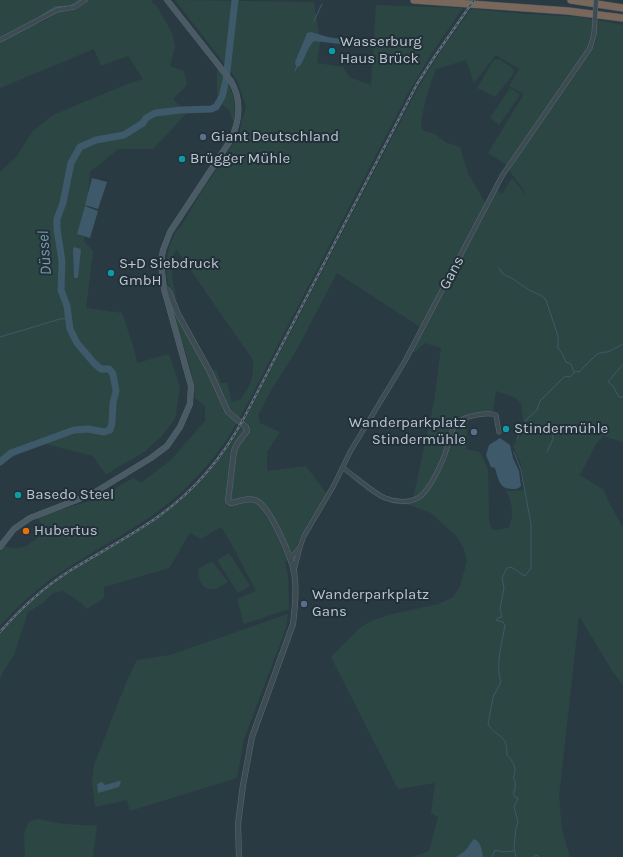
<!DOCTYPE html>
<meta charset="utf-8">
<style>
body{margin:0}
canvas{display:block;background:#293a43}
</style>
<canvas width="623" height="857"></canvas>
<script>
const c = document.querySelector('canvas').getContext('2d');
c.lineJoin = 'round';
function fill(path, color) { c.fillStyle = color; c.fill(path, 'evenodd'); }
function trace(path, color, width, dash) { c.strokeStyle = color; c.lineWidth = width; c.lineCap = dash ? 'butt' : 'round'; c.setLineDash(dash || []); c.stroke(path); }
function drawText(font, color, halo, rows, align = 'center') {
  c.font = font + ' Karla,sans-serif'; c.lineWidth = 4; c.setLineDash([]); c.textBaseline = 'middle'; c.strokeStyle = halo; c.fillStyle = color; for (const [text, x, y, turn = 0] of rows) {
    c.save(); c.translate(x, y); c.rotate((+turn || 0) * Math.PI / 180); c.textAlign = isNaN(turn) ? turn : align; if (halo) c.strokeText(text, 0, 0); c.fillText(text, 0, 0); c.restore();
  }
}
const green = new Path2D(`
 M0,0H80L75,4L52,9L45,14L30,21L31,25L42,22L58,12L76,10L87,0H152V3L156,5L172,33L175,46L170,66L184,71L187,85L173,99L187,113L153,149H118L90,172L84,241L93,251L86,308L122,313L134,349L137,363L169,354L180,387L175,419L161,437L144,452L115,469L106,475L93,456L38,442L0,465V172L17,156L32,132L53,115L130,83L143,79L128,56L101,66L94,49L0,88Z
 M175,0L314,2L320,42L317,63L343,67L349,77L371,85L376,5L463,8L432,53L407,95L251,397C244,410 237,423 229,436C213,460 193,483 171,501C140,527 103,545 69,567C43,583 20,603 0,626V552L4,546C25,553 31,542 47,530L36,517L97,499L133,478L141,483L171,460L205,421V406L195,398C194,366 176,328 167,297L208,373L216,370L221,383H227L232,402L241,399C251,384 254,378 253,360L176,249C168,265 173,283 177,300C160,284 165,239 182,225L200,194L238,137L246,106L237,80Z
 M471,9L525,14L580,17L623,25V442L603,436L596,444L580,475L604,490L608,501L623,528V685L613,672L579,616L559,796L562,830L570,857H412L429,851L438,817L431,813L435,783L398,789L331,657L361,627L372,621L388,615L439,604L453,597L460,586L467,561L464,549L457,537L431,513L410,505L398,504L393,502L413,503L421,499L432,484L445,461L454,429L458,425L468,419L466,449L480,452L488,469L489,520L490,526L494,530L508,528C515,519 512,500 506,491L525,490L521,464L513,446L517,439L525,432L521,403L514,397L496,391L493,411C482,412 468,412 458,420C452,424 451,433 448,439C441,460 433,488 413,499L434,402L441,348L425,343L415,352H413L421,334L420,327L337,273L296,351L273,387L258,415L260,423L280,432L267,452V471L306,466L326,493L301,536L297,546L291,553L279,525L269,511L265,517L270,520L288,559L285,562L288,575L289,609L244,624L237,599L256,591L231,543L221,527L201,539L190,533C182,544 177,557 169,568L104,587V598L87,609L80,602L63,591L53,593L43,603L28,612L14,655L4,670L0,680V634C21,610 44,589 71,572C105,549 141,532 173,507C201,484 223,456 242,426L418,88L443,48ZM496,55L519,69L509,86L524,94L488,153L507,165L508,169L526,193L525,194L512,178L502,194L497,190L488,208L468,173L460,147L447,143L435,134L424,131L421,127C423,105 428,90 436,69L466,60L474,83Z
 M499,59L511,67L514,71L512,76L495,97L477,88L492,63L494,60Z
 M217,64L225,76L219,99L217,101Z
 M229,85C235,97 235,109 234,121L232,119L230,111L221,104Z
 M510,88L520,95L499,125L490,118Z
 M229,553L250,586L238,593L217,560Z
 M212,561L228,582C223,585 216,590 210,589C201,589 198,576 198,569Z
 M288,614L286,628L244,739L237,778L130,811L127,800L95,807L92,783L94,765L126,683L137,660L170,655Z
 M38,819C58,824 76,826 97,825L93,857H25L24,833L29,821Z`);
const water = new Path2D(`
 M311,32L328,37L341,39L342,43L340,44L314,41C309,45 304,60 300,66L296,67L295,62L307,33Z
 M92,178L107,182L98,209L85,205Z
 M85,206L98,211L90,238L77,234Z
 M74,247L81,249L78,278H75L74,277L73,249Z
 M500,438L510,445L513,458L519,471L521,486C518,489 516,489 512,489C499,489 498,478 495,468L491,467L486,455L489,445Z
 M119,781H121L119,787L98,793L97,784L102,782L105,785Z
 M474,839C481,842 482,850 483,857H456L465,851L473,840Z`);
const stream = new Path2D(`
 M70,6L80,0
 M41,16L55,7L67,6
 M314,21L322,4
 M295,71L297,66
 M499,268L503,274L513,279L529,290L542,296L546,300L558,336V348L563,355L566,362L571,364L574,372
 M0,337L60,319L69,318
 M623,364L608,382L613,386L619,397H623
 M517,439L527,419L537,410L540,401L565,376L570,377L576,371L579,372L597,354L604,352H608L623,344
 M514,452L521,470L531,524V568L525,576L511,567L507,568L502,578L504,588L500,609L502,617L498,618L496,620L503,622L505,625C502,642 495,666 501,682L493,697L488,724C497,739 507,732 507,755C513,761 518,769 513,778L515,780V791L513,792L515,797L518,798L514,807L518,822L516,828L514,848L516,857
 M547,452L553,439V435
 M492,857L495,850L503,852L514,851
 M533,857L537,855L539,857`);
const river = new Path2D(`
 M0,462L11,453L74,430L88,429L104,432L110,430L112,423L113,403L116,391L113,374L109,369H101L94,363L77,343L70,329L67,306L61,290L62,261L57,229V219L63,203L71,163L80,147L96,140L124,135L143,123L146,118L155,113L181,110L211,109L216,107L222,97L226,80L235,0`);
const minor = new Path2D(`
 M0,40L57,10L75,7L85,0
 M343,468C355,476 373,493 385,498C395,502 409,503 418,498C430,491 443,461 447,448C450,440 451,428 457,423C465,416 482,413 493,414L496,415L499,432
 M290,559L300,547L304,536L334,485L350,452L405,361L502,176L590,48L594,34
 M294,570L300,547`);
const tertiary = new Path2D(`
 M164,289H166L169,292L178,314L209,370L228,412L246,427L247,431L237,444L234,451L228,501L231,503C239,502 246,497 255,500C270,505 291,557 294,572C297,588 295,608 293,624L252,737L243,785L238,824L239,857`);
const secondary = new Path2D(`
 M0,547L14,529L30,518L92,494L151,458L167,446L180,427L190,404L191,386L164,289L161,263L163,250L170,232L230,141C240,122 242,100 231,81L167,0`);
const motorway = new Path2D(`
 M414,0L568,11L623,18
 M571,0L623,8`);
const rail = new Path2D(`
 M0,632C21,608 44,587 71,570C100,552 131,536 159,516C195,490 223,457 244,418L417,84L435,56L474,0`);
const minorBridge = new Path2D(`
 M594,34L596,0`);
const markers = [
 [332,51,4,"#0f9aa8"],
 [203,137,4,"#5c6f8a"],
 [182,159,4,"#0f9aa8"],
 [111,273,4,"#0f9aa8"],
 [506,429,4,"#0f9aa8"],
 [474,432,4,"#5c6f8a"],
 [18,495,4,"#0f9aa8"],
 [26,531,4,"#e8710a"],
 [304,604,4,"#5c6f8a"]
];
const poiNames = [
 ["Wasserburg",340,42],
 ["Haus Brück",340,59],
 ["Giant Deutschland",211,137],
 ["Brügger Mühle",190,159],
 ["S+D Siebdruck",119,264],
 ["GmbH",119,281],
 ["Wanderparkplatz",466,423,"right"],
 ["Stindermühle",466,440,"right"],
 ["Stindermühle",514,429],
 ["Basedo Steel",26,495],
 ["Hubertus",34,531],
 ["Wanderparkplatz",312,595],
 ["Gans",312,612]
];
const streetNames = [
 ["Gans",452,273,-62]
];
const waterNames = [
 ["Düssel",45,253,-94]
];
fill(green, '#2c4643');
fill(water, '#3d596a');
trace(stream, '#3d596a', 1);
trace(river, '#3d596a', 7);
trace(minor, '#5c6870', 5);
trace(tertiary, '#5c6870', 6);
trace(secondary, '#5c6870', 6);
trace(motorway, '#48555d', 8);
trace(minor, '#3d4b53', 4);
trace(tertiary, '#3d4b53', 5);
trace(secondary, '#4b5b66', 5.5);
trace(motorway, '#79675b', 7);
trace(rail, '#5f707a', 2.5);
trace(rail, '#223039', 1, [3]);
trace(minorBridge, '#5c6870', 5, []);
trace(minorBridge, '#3d4b53', 4);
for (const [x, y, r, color] of markers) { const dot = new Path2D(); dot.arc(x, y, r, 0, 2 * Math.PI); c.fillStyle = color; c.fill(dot); trace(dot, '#223039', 1.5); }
drawText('15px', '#bbc5cd', '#223039', poiNames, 'left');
drawText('15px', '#bbc5cd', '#223039', streetNames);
drawText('italic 16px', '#7c9cae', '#223039', waterNames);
</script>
